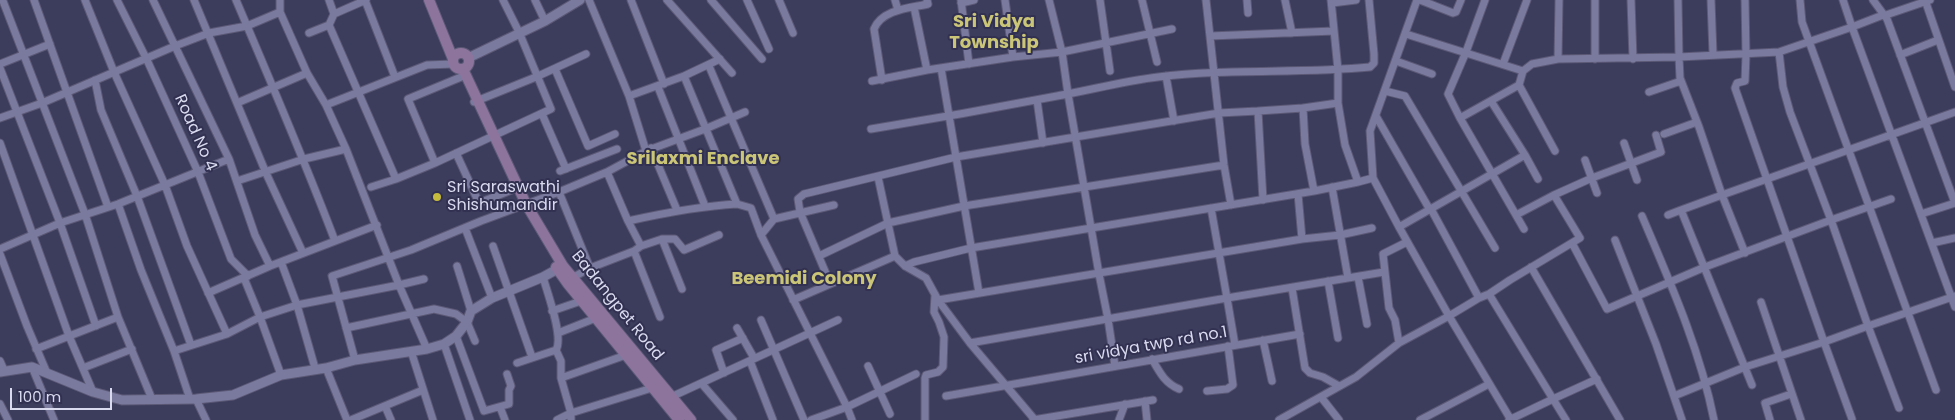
<!DOCTYPE html>
<style>
body{margin:0}
#map{position:relative;width:1955px;height:420px;overflow:hidden;background:#3c3c5d;font-family:Poppins,sans-serif}
canvas{display:block}
.scale{position:absolute;left:10px;top:388px;width:102px;height:22px;box-sizing:border-box;border:2px solid #dadaef;border-top:0;padding-left:6px;font-size:15px;line-height:18px;white-space:nowrap;color:#dadaef;-webkit-text-stroke:4px #323152;paint-order:stroke}
</style>
<div id="map">
<canvas width="1955" height="420"></canvas>
<div class="scale">100 m</div>
</div>
<script>
const c = document.querySelector('canvas').getContext('2d');
c.lineJoin = 'round';
function trace(path, color, width, dash) { c.strokeStyle = color; c.lineWidth = width; c.lineCap = dash ? 'butt' : 'round'; c.setLineDash(dash || []); c.stroke(path); }
function drawText(font, color, halo, rows, align = 'center') {
  c.font = font + ' Poppins,sans-serif'; c.lineWidth = 4; c.setLineDash([]); c.textBaseline = 'middle'; c.strokeStyle = halo; c.fillStyle = color; for (const [text, x, y, turn = 0] of rows) {
    c.save(); c.translate(x, y); c.rotate((+turn || 0) * Math.PI / 180); c.textAlign = isNaN(turn) ? turn : align; if (halo) c.strokeText(text, 0, 0); c.fillText(text, 0, 0); c.restore();
  }
}
const minor = new Path2D(`
 M34,0L108,207
 M85,0L114,72L165,185L187,246L227,334
 M117,0L147,60L198,172L231,259L248,276
 M153,0L229,159L255,235L270,266
 M194,0L266,173L303,253
 M236,0C270,80 304,159 335,241
 M280,0V12L307,73L326,105L346,149L399,285L427,349
 M329,0L334,14
 M365,0L395,77
 M535,0L545,21
 M589,0L629,96
 M631,0L664,84
 M667,0L732,73
 M711,0L762,59
 M747,0L769,49
 M779,0L793,33
 M895,0L898,10
 M961,0L969,64
 M1005,0L1013,57
 M1049,0L1062,52L1068,94L1099,274L1108,319L1115,366
 M1100,0L1110,71
 M1142,0L1157,62
 M1206,0L1224,165L1231,205
 M1247,0L1248,13
 M1285,0L1292,33
 M1331,0L1338,70V103L1345,145L1358,182L1373,178L1399,227
 M1420,0L1453,13L1456,12L1461,0
 M1595,0V59
 M1631,0L1633,59
 M1711,0L1713,54
 M1745,0L1746,55L1745,81L1737,83L1735,88L1824,342L1868,326L1899,408
 M1800,0L1802,22L1936,390
 M1843,0L1852,27L1883,15
 M1873,0L1887,19L1955,203
 M1925,0L1955,87
 M3,1L85,214L118,317L152,399
 M961,3L974,0
 M1332,3L1356,0
 M914,7L927,70
 M1886,15L1930,0
 M329,25L396,179
 M309,33L329,25L334,14L366,0
 M1406,34L1523,71
 M1210,36L1334,31
 M1900,55L1938,40
 M1558,59L1559,0
 M1396,61L1432,74
 M0,64L50,44
 M1503,64L1527,0
 M709,66L774,219
 M0,68L60,223L96,326
 M941,68L979,293
 M555,69L588,146L615,134
 M684,76L737,204L751,208L761,235L847,407L852,420
 M1166,76L1174,121
 M95,80L101,110L137,196L191,345
 M882,80L874,29C882,9 911,8 928,4L927,0
 M872,81L927,70L1013,57L1062,52L1172,29
 M1519,85L1555,151
 M658,87L705,206
 M1385,91L1405,96L1495,248
 M1649,92L1681,81
 M1037,100L1043,143
 M1491,101L1525,155
 M474,102L536,77L586,54
 M237,103L307,73
 M326,105L427,65L453,64
 M542,114L566,169
 M1376,116L1430,210
 M0,118L42,103L175,46L209,33L247,26L280,12
 M1460,118L1448,94L1466,52L1485,0
 M871,129C933,119 995,108 1057,96C1091,90 1124,81 1158,77C1228,68 1299,74 1370,67L1374,63V54L1369,0
 M1664,134L1697,122
 M0,143L69,336L93,392
 M1624,143L1637,180
 M651,148L677,210
 M646,151L629,96L684,76L720,59
 M456,153L479,203L514,189
 M1585,160L1597,193
 M435,163L408,99L466,75
 M560,171L617,149
 M607,172L628,221L641,246L634,251
 M878,177L895,256L905,266L926,278L938,300L970,343L1035,420
 M1373,178L1370,131L1417,0
 M237,181L304,159L346,149
 M371,187L396,179L435,163L551,109L519,32L503,0
 M1332,187L1348,278
 M1314,191L1305,144L1303,108L1338,103
 M559,192L590,268
 M1298,194L1302,239
 M1554,195L1592,178L1661,152L1656,135
 M1891,199L1831,220L1868,326L1955,296
 M1263,200L1258,111L1303,108
 M118,204L141,270L174,351
 M1211,208L1227,298L1384,272
 M1431,209L1479,298
 M1921,214L1955,203
 M1668,215L1681,210
 M1642,216C1670,282 1700,349 1714,420
 M628,221C664,213 699,206 737,204
 M465,228L492,298
 M1524,229L1460,118L1519,85L1523,71L1532,64L1558,59L1679,57L1678,0
 M761,235L774,219L834,205
 M662,239H675L684,250L719,235
 M1615,240L1656,344L1682,420
 M1572,243L1607,309L1705,267L1831,220L1790,112L1783,87L1779,52
 M1932,243L1955,238
 M493,246L532,357
 M641,246L662,239L682,289
 M0,249L60,223L118,204L229,159
 M1745,253L1722,195L1955,112
 M0,254L27,326L47,373
 M819,256L888,223L964,206L1224,165
 M281,262L297,305L315,368
 M457,266L471,311
 M905,266L914,262L971,248L1314,191L1358,182
 M1531,267L1620,420
 M543,277C547,292 564,337 556,350L561,361V378L571,413V420
 M1358,277L1367,324
 M244,278L260,317L281,375
 M572,278L590,268L634,251L660,317
 M1328,281L1338,338
 M830,283L800,212L798,199L804,194L956,157L1219,113L1258,111
 M1292,288L1305,368L1310,373L1323,377L1339,386
 M208,293L270,266L377,225
 M1489,294L1553,399L1509,420
 M793,300L895,256
 M938,300L1302,239L1340,235L1372,228
 M1761,302L1801,420
 M552,311L581,301
 M761,320L804,420
 M346,328L434,309L456,314L467,322L475,341
 M737,328L754,358
 M558,333L596,318
 M456,336L484,411L509,404V390L511,386L507,374
 M1263,340L1272,381
 M970,343L1227,298L1235,345
 M1399,343L1395,320L1389,308L1383,254L1407,242
 M444,344L470,420
 M36,349L118,317
 M411,351L433,420
 M1152,359C1160,373 1165,383 1179,389
 M355,360L332,276L411,250L481,221L559,192L607,172L646,151L705,129L745,112
 M0,361L4,370
 M750,361L773,420
 M517,363L556,350
 M868,366L890,414
 M32,367L54,420
 M83,368L132,349
 M326,368L347,420
 M724,373L716,350L743,338
 M561,378L626,355
 M702,384L733,420
 M1752,385L1681,210L1722,195L1699,127L1680,78L1679,57L1779,52L1852,27L1955,307
 M1207,391L1227,389L1233,385L1228,346
 M946,396L1300,334
 M1674,396L1745,367L1824,342L1852,419
 M671,397L838,320
 M1321,397L1339,420
 M190,399L174,351L227,334L260,317L297,305L399,285L424,279
 M196,399L206,420
 M1145,401L1147,420
 M0,404L8,420
 M385,406L391,420
 M500,407L505,420
 M351,420L423,390
 M557,420L571,413L652,388
 M811,420L847,407L916,374
 M925,420V378L926,375L938,372L943,367L944,337L939,322L934,312L935,295
 M1033,420L1153,400
 M1119,420L1125,404
 M1279,420L1356,377L1399,343L1449,316L1399,227L1525,155L1538,179
 M1420,420L1489,384
 M1511,420L1449,316L1479,298L1489,294L1510,280L1580,238L1554,195L1516,215
 M1566,420L1553,399L1597,379
 M1770,420L1765,403L1791,394`);
const tertiary = new Path2D(`
 M468,58L545,21L580,0
 M0,372L32,367L93,392L122,400L196,399L233,395L281,375L326,368L355,360L427,349L444,344L456,336L467,322L471,311L492,298L543,277L563,266`);
const secondary = new Path2D(`
 M429,0L453,59
 M453 61a8 8 0 1 1 16 0a8 8 0 1 1-16 0Z
 M463,69L526,204L563,266L691,420
 M556,267L568,284L679,420`);
const markers = [
 [437,197,5,"#c6bb3c"]
];
const streetNames = [
 ["Road No 4",195,133,66],
 ["Badangpet Road",617,306,51],
 ["sri vidya twp rd no.1",1151,346,-10]
];
const poiNames = [
 ["Sri Saraswathi",447,188],
 ["Shishumandir",447,206]
];
const neighbourhoodNames = [
 ["Sri Vidya",994,22],
 ["Township",994,43],
 ["Srilaxmi Enclave",703,159],
 ["Beemidi Colony",804,279]
];
trace(minor, '#5b5975', 9);
trace(tertiary, '#5b5975', 11);
trace(secondary, '#5b5975', 12);
trace(minor, '#7a7a9f', 7);
trace(tertiary, '#7a7a9f', 9);
trace(secondary, '#8d749d', 10);
for (const [x, y, r, color] of markers) { const dot = new Path2D(); dot.arc(x, y, r, 0, 2 * Math.PI); c.fillStyle = color; c.fill(dot); trace(dot, '#323152', 2); }
drawText('16px', '#dadaef', '#323152', streetNames);
drawText('16px', '#dadaef', '#323152', poiNames, 'left');
drawText('bold 18px', '#cbc577', '#323152', neighbourhoodNames);
</script>
